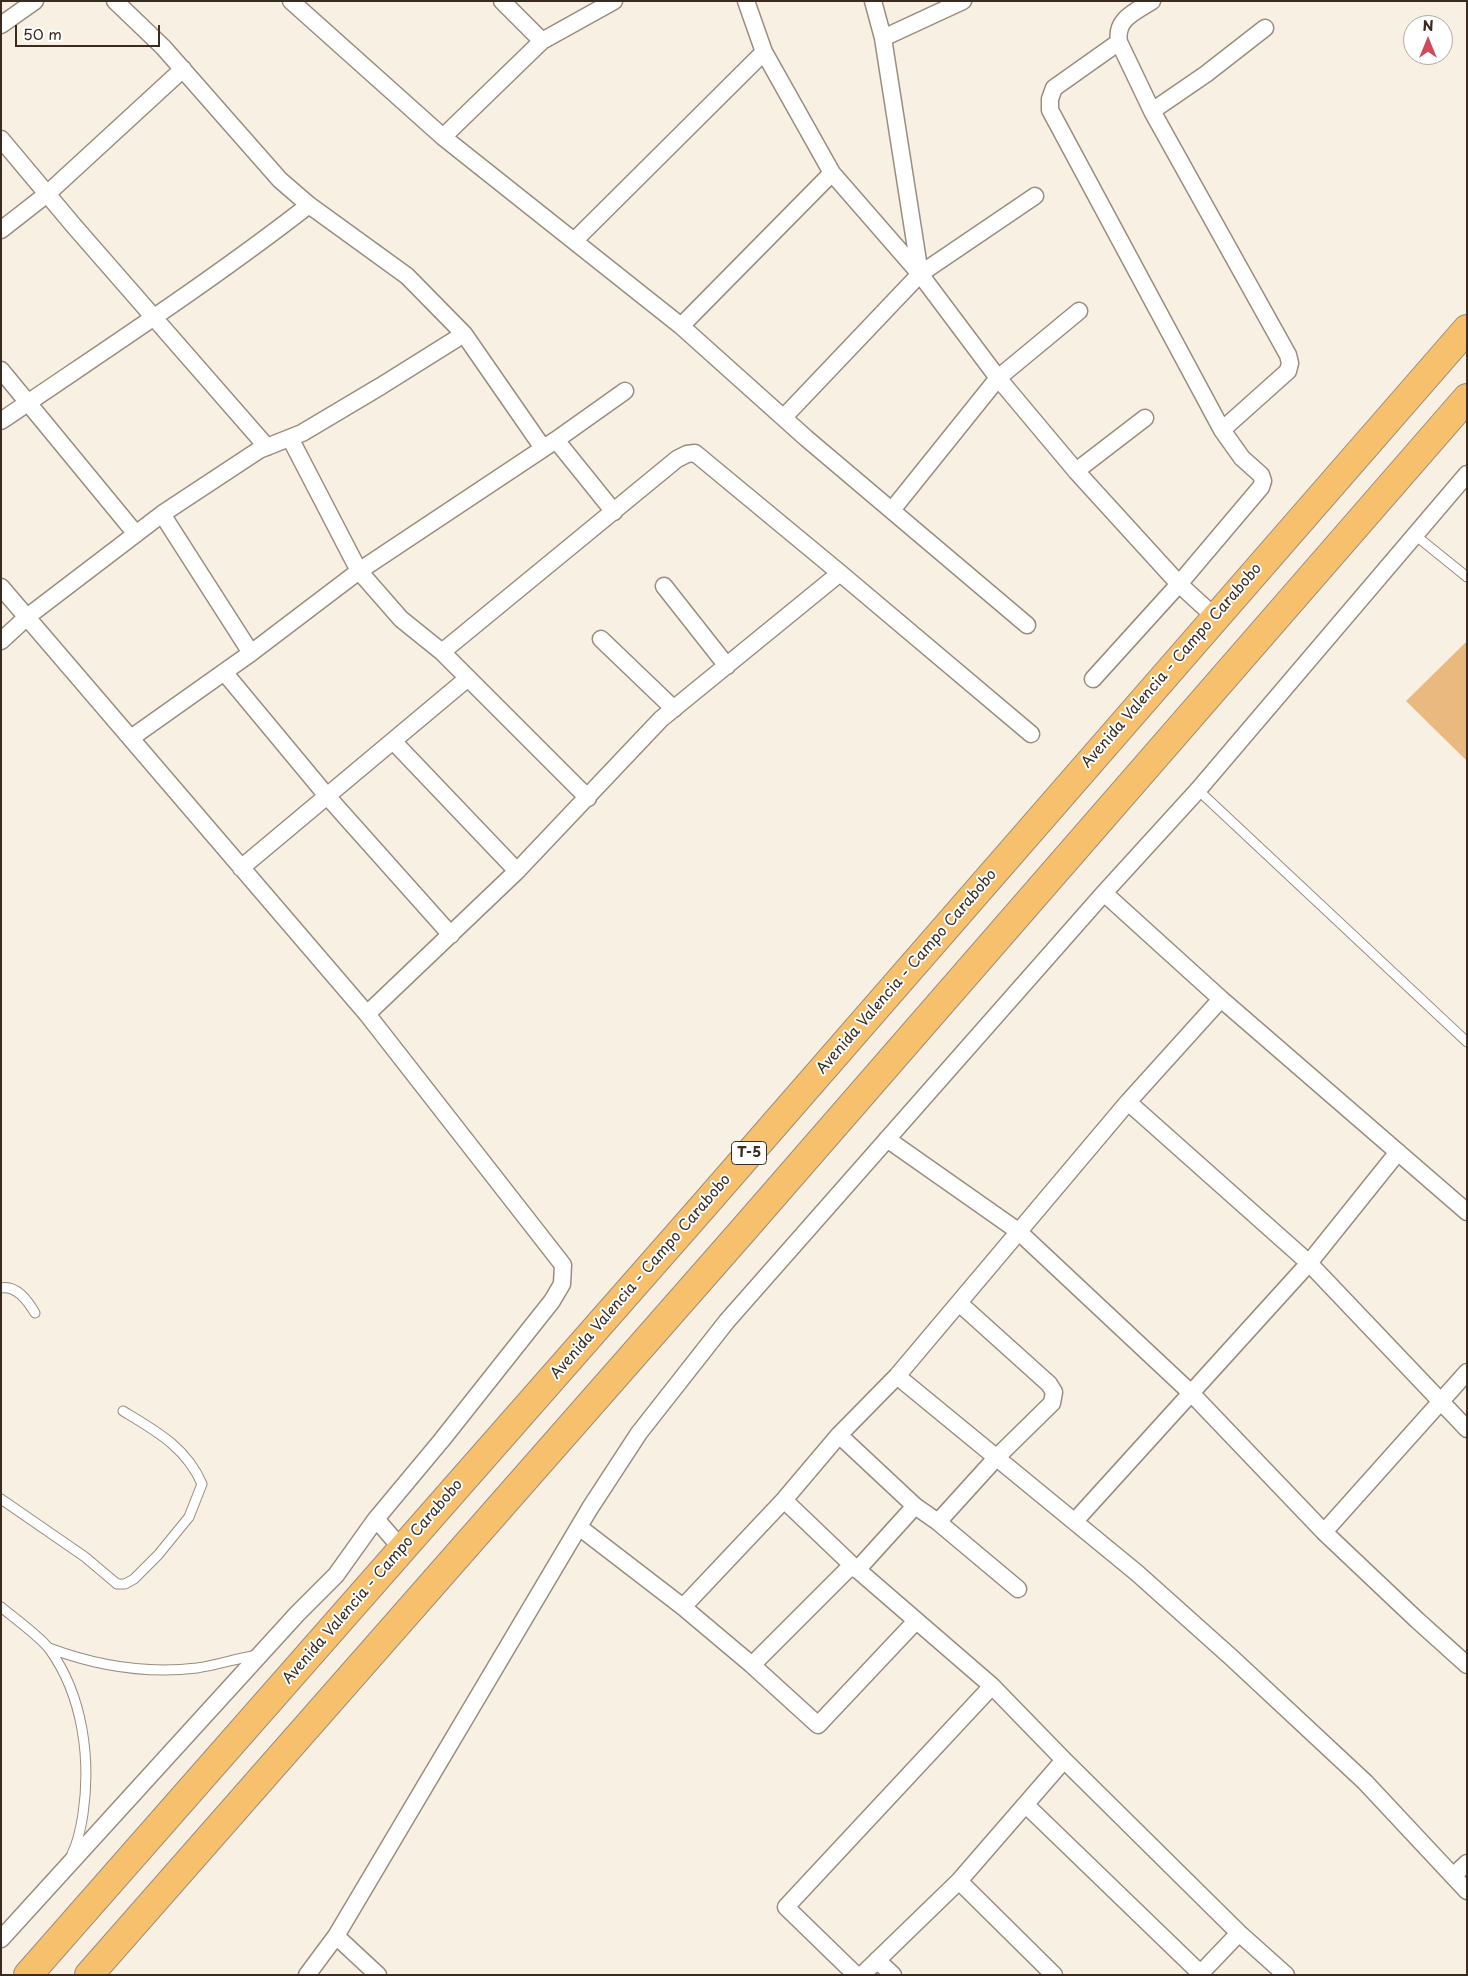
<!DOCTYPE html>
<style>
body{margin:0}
#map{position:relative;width:1468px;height:1976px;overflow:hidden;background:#f8f0e2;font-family:"Playpen Sans",sans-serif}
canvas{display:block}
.frame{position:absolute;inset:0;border:2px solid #3b2a1e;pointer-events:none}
.north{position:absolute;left:1403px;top:15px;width:50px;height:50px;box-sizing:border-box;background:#fff;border:1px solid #b1aaa5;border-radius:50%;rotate:0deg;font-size:14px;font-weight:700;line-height:20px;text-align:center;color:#3b2a1e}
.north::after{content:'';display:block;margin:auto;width:18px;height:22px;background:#d1495b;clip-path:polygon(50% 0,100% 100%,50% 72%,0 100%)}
.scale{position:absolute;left:15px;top:25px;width:145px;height:22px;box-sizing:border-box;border:2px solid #3b2a1e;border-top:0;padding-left:6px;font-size:15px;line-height:18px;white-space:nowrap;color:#3b2a1e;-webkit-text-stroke:4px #fff;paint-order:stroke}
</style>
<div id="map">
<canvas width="1468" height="1976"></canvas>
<div class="frame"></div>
<div class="north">N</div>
<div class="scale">50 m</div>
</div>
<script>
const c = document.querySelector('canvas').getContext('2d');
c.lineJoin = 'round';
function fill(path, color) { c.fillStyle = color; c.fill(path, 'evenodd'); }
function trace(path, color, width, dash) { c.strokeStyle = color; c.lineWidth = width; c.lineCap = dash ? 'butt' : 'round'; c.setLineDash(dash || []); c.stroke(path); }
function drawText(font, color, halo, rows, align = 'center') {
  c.font = font + ' "Playpen Sans",sans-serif'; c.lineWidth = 4; c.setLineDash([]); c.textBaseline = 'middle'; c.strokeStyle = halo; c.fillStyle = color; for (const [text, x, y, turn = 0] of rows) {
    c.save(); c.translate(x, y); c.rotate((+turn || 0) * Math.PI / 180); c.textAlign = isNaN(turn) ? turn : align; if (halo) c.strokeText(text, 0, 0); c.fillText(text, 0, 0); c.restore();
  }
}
const building = new Path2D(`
 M1467,641V761L1406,701Z`);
const lane = new Path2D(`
 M1415,535L1467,577
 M1198,790L1467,1042
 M1,1288C17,1285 28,1301 35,1313
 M1,1499L85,1557L117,1584H125L134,1579L158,1555L189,1517L202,1484C186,1447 156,1431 123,1411
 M1,1607C14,1618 42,1638 50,1650C83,1696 91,1759 83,1814C81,1827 78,1842 72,1854
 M49,1648C97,1666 146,1674 197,1668C218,1665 237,1658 258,1655`);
const street = new Path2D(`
 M115,1L163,47L280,180L309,205L407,276L464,334L543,448
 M291,1L443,137L681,326L806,438L1027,625
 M502,1L542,41
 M746,1L764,52L832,173L920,274L998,378L1076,471L1179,584L1215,617
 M1,25L35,1
 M883,38L963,1
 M1119,42L1152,111L1288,355L1290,363L1288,371L1222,430
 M1152,111L1206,74L1265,28
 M443,137L542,41L614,1
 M1,139L74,226L267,447
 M1,230L47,194L183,69
 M575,240L764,52
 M920,274L1035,196
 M681,326L832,173
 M1,370L136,534
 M784,417L920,274L883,38L873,1
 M1,421C105,350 210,282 309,205
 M290,438L359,571L401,619L442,652L588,798
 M556,440L625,391
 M1076,471L1145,418
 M892,510L998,378L1079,311
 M162,514L251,653
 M664,586L727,666
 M1,587L367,1014L563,1265L562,1284L552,1301L441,1441L376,1519L336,1575L297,1614L1,1939
 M601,639L674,709
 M1,641L27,617L162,514L259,450L302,433L381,386L464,334
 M442,652L677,459L687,454L695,453L840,573L1031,734
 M224,672L327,796L451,935
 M1093,679L1179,584L1261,487L1263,481L1261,475L1242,458L1222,430L1050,110V99L1054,88L1119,42C1115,19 1135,12 1152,1
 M131,738L251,653L359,571L556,440L614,512
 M393,741L517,871
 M241,868L468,678
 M1104,893L1221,999L1467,1212
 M367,1014L517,871L661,719L840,573
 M1128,1102L1309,1263L1467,1429
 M887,1139L1018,1231L1191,1393L1324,1532L1417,1620L1467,1665
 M897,1376L1137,1573L1232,1658L1365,1782L1467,1891
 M839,1435L915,1506L938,1522L1018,1589
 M784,1500L852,1565L992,1686L1064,1760L1239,1933L1286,1975
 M376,1519L402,1549
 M1075,1521L1309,1263L1398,1152
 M938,1522L996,1458L1052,1403L1054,1392L1049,1384L959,1303
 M579,1527L683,1607L752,1665L818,1725L916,1621
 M1324,1532L1467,1372
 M857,1570L915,1506
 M683,1607L784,1500L839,1435L897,1376L1128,1102L1221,999
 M752,1665L852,1565
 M1026,1805L1200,1973
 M1453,1876L1467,1863
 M959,1881L1054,1975
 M336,1936L378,1975
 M877,1960L893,1975
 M307,1975L336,1936L590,1508L639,1433L727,1321L1104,893L1198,790L1467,474
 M856,1975L786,1907L992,1686
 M862,1975L959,1881L1064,1760
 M1199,1975L1239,1933`);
const highway = new Path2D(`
 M28,1975L700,1210L1467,329
 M89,1975L739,1235L1467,398`);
const shields = [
 [749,1153,35]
];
const shieldNames = [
 ["T-5",749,1153]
];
const streetNames = [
 ["Avenida Valencia - Campo Carabobo",1172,666,-49],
 ["Avenida Valencia - Campo Carabobo",907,972,-49],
 ["Avenida Valencia - Campo Carabobo",641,1277,-49],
 ["Avenida Valencia - Campo Carabobo",373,1582,-49]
];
fill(building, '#eab980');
trace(lane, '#9a8d80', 11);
trace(street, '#9a8d80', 19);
trace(highway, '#9a8d80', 30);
trace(lane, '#fff', 9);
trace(street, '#fff', 16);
trace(highway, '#f7c06c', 28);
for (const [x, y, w] of shields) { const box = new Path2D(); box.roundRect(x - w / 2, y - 11.5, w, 23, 4); c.fillStyle = '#fff'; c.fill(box); trace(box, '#3b2a1e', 1); }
drawText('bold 14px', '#3b2a1e', null, shieldNames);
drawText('15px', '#3b2a1e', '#fff', streetNames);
</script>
